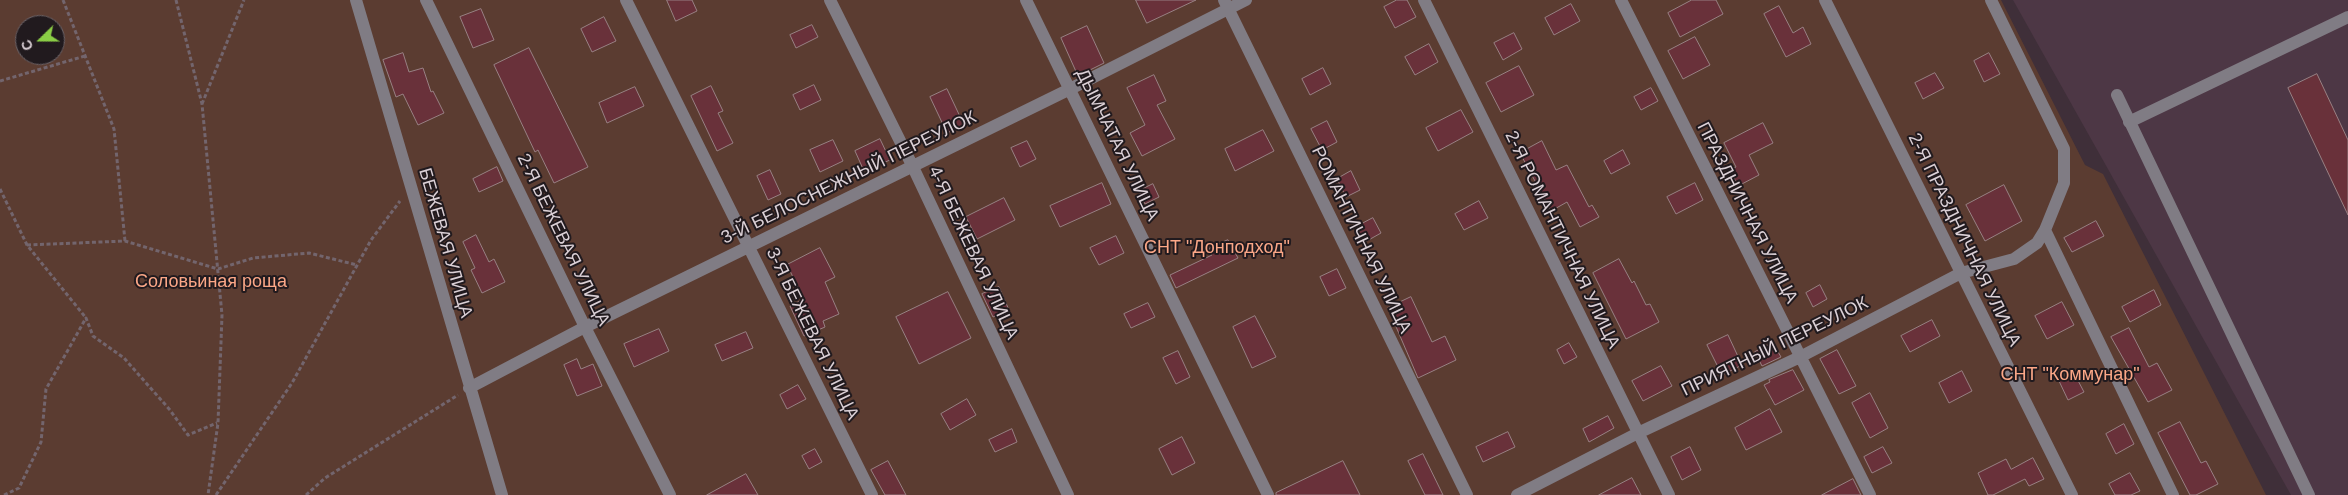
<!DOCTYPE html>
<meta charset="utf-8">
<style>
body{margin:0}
#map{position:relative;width:2348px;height:495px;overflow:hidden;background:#3f2f39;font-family:Helvetica,sans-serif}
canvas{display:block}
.north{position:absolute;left:15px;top:15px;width:50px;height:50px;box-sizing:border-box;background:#211a1e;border:1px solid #6b6368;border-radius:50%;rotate:248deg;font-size:14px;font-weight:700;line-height:20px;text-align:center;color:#dbd0d6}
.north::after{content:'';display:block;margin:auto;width:18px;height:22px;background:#8bce46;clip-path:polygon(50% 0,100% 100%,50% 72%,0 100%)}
</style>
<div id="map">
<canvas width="2348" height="495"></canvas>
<div class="north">С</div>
</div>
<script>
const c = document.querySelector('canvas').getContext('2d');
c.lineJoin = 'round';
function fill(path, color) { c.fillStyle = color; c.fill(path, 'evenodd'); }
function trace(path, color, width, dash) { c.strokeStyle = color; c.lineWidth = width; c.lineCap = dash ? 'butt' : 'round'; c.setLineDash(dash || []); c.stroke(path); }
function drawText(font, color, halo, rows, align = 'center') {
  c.font = font + ' Helvetica,sans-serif'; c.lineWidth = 4; c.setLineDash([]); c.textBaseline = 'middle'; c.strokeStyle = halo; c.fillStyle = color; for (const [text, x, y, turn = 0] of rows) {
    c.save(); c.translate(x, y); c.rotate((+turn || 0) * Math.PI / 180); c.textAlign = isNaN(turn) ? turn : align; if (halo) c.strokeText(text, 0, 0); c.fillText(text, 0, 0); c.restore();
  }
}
const built = new Path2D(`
 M2013,0H2348V495H2291Z`);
const green = new Path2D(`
 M0,0H2001L2085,165L2103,174L2266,495H0ZM25,25H55V55H25Z`);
const building = new Path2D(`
 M667,0H692L697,11L676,21Z
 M1136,0H1196L1147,23Z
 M1397,0H1407L1416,17L1395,28L1384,7Z
 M1692,0H1716L1723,14L1680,37L1668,13Z
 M1571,4L1580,21L1554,35L1545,18Z
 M1779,6L1793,33L1803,27L1811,44L1786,57L1764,14Z
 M481,9L494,40L473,48L460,17Z
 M604,17L616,41L592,52L581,29Z
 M812,25L818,37L796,48L790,35Z
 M1087,26L1104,63L1078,76L1061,38Z
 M1514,33L1522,49L1503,60L1494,43Z
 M1695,37L1710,65L1683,79L1668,51Z
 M1429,44L1438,62L1415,75L1405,57Z
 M529,48L588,167L554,183L538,150L535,152L494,65Z
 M403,53L409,72L423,68L431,92L433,91L444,113L418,125L403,94L396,97L383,60Z
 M1989,53L2000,74L1984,82L1974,61Z
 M1519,66L1534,95L1501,112L1486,83Z
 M1323,68L1331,84L1310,95L1302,79Z
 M1935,73L1944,88L1923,99L1915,83Z
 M2317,74L2348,140V215L2288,88Z
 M1154,75L1166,101L1157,105L1175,139L1142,156L1130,133L1145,125L1127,88Z
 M814,85L821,100L800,110L793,95Z
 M711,86L723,111L718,113L733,143L717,151L691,96Z
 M635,87L644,106L607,123L599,103Z
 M1651,88L1658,101L1641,110L1634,97Z
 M947,89L964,125L947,133L930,97Z
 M1461,110L1473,132L1438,151L1426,128Z
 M1327,121L1337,142L1322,150L1311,129Z
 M1763,123L1773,143L1749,155L1759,175L1738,186L1730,170L1736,167L1724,143Z
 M1263,130L1274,151L1235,171L1225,149Z
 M880,139L890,160L864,171L855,151Z
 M833,140L843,161L820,172L810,150Z
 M1027,141L1036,159L1020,167L1011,148Z
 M1542,141L1556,170L1567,165L1589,207L1592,205L1599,217L1580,227L1567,202L1551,211L1520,153Z
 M1623,150L1630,164L1611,174L1604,161Z
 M497,167L503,181L479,192L473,179Z
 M770,170L781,194L768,200L757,176Z
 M1351,171L1360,190L1346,197L1337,179Z
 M1102,183L1111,204L1060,227L1050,206Z
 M1695,183L1703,200L1676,214L1667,197Z
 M1153,184L1159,197L1145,204L1139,191Z
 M2004,185L2022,221L1985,241L1966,205Z
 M1004,198L1015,220L977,239L966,217Z
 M1479,201L1488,218L1464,230L1455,214Z
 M1373,218L1381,233L1365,242L1356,227Z
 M2096,221L2104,236L2072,252L2064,238Z
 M476,235L489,262L494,259L505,282L482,293L471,270L475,268L463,242Z
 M1116,236L1124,253L1099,265L1090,248Z
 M1228,240L1238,258L1176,288L1170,275L1212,255L1209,249Z
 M820,248L835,277L825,282L839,314L823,321L825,327L804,336L790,306L804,299L787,265Z
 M1619,259L1632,283L1634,281L1646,305L1650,304L1659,322L1626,339L1593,273Z
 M1337,269L1346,288L1329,296L1320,277Z
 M1820,285L1827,299L1813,307L1806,293Z
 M999,287L1009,310L993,317L982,294Z
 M2154,290L2161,305L2130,322L2122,307Z
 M948,292L971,338L919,364L896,317Z
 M1411,297L1432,342L1445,336L1456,360L1418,378L1388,308Z
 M2062,302L2074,325L2047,339L2035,316Z
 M1148,303L1155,317L1131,328L1124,314Z
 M1255,316L1276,357L1252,368L1233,327Z
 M1932,320L1940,336L1910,352L1901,336Z
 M2129,328L2149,367L2157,363L2172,390L2148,402L2111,337Z
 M659,329L669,351L634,367L624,344Z
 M746,332L753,348L722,361L715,345Z
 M1728,335L1742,365L1722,375L1707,345Z
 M1569,343L1577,357L1564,364L1557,350Z
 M1773,343L1781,357L1762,366L1755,352Z
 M1837,350L1856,386L1839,394L1820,359Z
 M1178,351L1190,377L1176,384L1163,358Z
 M577,359L581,369L593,364L602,386L577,396L564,365Z
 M1661,366L1672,386L1643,401L1632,381Z
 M1793,370L1804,390L1775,405L1764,385L1770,382L1769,380Z
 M1962,371L1972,391L1949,403L1939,383Z
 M2074,373L2084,392L2068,400L2059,381Z
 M798,385L806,399L787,409L780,395Z
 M1870,393L1888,428L1870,438L1852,403Z
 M967,399L976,415L950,430L941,414Z
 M1770,409L1782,432L1746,450L1735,428Z
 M1608,416L1614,428L1589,442L1583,429Z
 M2180,422L2201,463L2206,461L2218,484L2196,495H2190L2158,433Z
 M2124,424L2134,444L2116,454L2106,434Z
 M1012,429L1017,442L995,452L989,440Z
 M1508,432L1515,447L1483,462L1476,447Z
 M1182,437L1195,463L1172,475L1159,449Z
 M1690,447L1701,470L1682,480L1671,457Z
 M1883,447L1892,463L1872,473L1864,457Z
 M815,449L822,462L809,469L802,456Z
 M1423,454L1443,495H1425L1408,461Z
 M2033,458L2044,479L2029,486L2025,479L1993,495H1988L1978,473L2006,459L2011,469Z
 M888,461L906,495H885L871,470Z
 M1343,461L1360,495H1276V493Z
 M2130,473L2140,491L2131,495H2115L2109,484Z
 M746,474L758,495H707Z
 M1632,478L1641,495H1599Z
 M1853,479L1861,495H1822Z`);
const path = new Path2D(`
 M63,0L114,129L125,241
 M176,0L202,104L222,315L218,423L208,495
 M0,81L85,56
 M202,104L244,0
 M0,189L27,245L86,318
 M27,245L125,241L218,269L253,258L309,253L357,265
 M4,495L19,488L41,442L46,389L86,318L93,336L124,358L170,410L188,435L217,423
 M216,495L292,383L371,240L400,201
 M306,495L325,478L458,395`);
const minor = new Path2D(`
 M356,0L502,495
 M426,0L585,327L670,495
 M626,0L872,495
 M830,0L912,165L1068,495
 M1026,0L1268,495
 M1224,0L1467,495
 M1424,0L1669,495
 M1621,0L1870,495
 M1825,0L2072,495
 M2117,95L2309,495
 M2129,122L2348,17
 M2045,230L2173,495
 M469,388L585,327L1070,89L1246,0
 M1517,495L1638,433L1800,357L1961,273L2014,259L2037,243L2045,230L2064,183V149L1991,0`);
const streetNames = [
 ["ДЫМЧАТАЯ УЛИЦА",1117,145,64],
 ["3-Й БЕЛОСНЕЖНЫЙ ПЕРЕУЛОК",849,178,-26],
 ["ПРАЗДНИЧНАЯ УЛИЦА",1747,213,63],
 ["2-Я БЕЖЕВАЯ УЛИЦА",563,240,64],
 ["РОМАНТИЧНАЯ УЛИЦА",1361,240,64],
 ["2-Я РОМАНТИЧНАЯ УЛИЦА",1562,240,64],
 ["2-Я ПРАЗДНИЧНАЯ УЛИЦА",1964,240,64],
 ["БЕЖЕВАЯ УЛИЦА",445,243,74],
 ["4-Я БЕЖЕВАЯ УЛИЦА",973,253,65],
 ["3-Я БЕЖЕВАЯ УЛИЦА",812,334,64],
 ["ПРИЯТНЫЙ ПЕРЕУЛОК",1775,347,-26]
];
const parkNames = [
 ["СНТ \"Донподход\"",1217,248],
 ["Соловьиная роща",211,282],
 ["СНТ \"Коммунар\"",2070,375]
];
fill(built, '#4d3745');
fill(green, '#5b3c31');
fill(building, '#69313a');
trace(building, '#988083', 1);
trace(path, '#73656d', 3, [4, 2.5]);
trace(minor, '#807c84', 12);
drawText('18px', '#dbd0d6', '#211a1e', streetNames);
drawText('18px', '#fba787', '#211a1e', parkNames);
</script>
